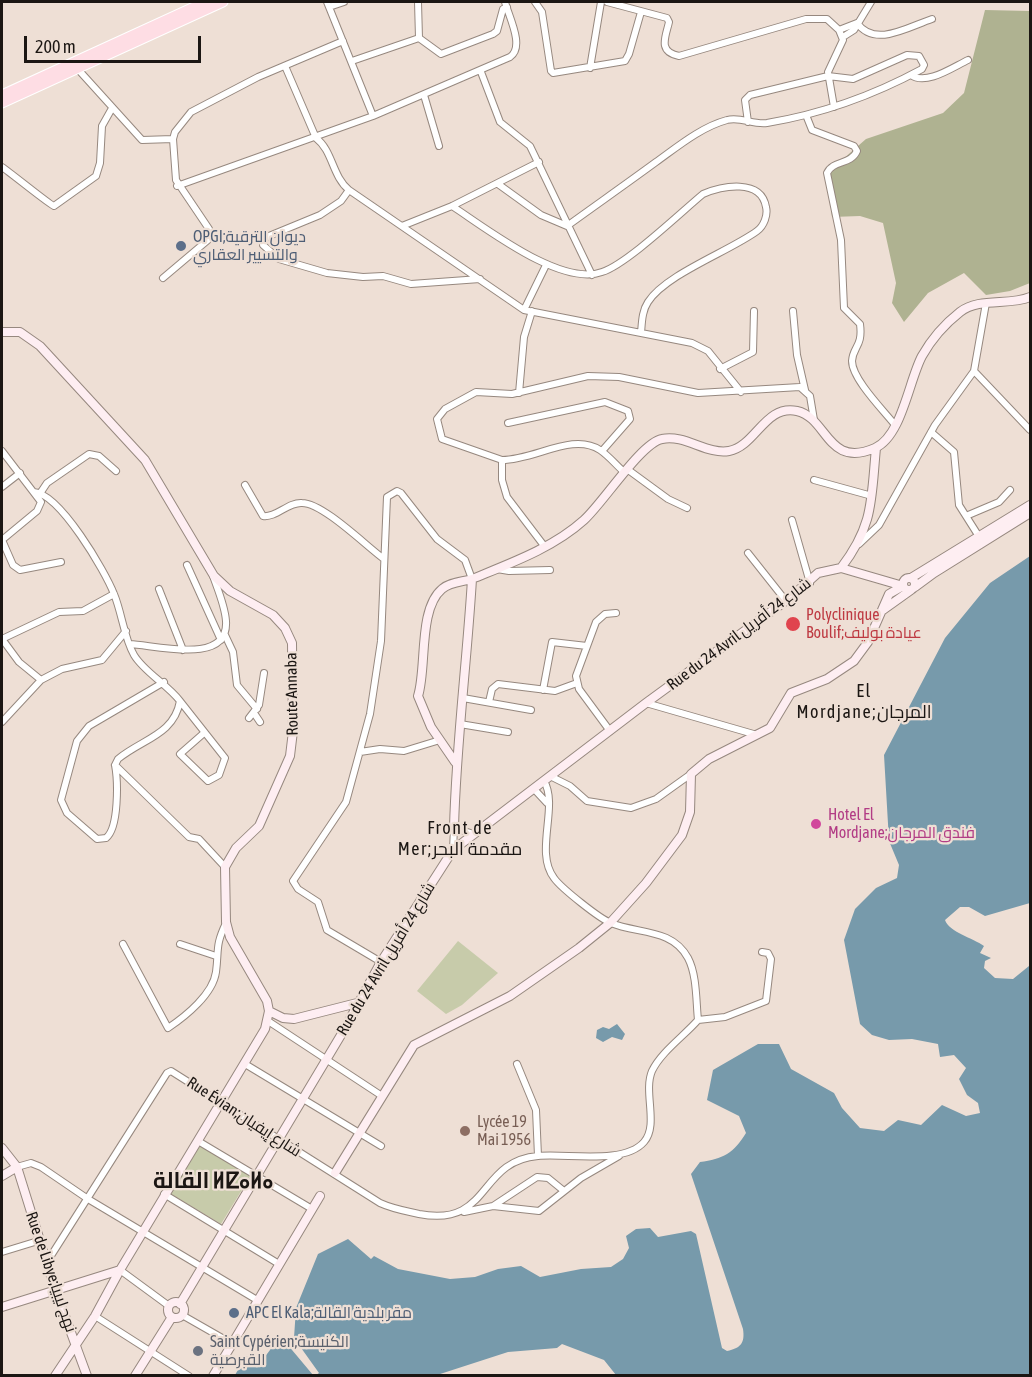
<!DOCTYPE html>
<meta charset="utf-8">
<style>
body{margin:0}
#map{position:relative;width:1032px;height:1377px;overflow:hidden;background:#eedfd5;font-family:"Asap Condensed",sans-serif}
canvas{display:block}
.frame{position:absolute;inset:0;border:3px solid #1b1613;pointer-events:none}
.scale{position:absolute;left:24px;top:36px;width:177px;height:27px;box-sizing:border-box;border:3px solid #1b1613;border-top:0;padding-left:8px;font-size:18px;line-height:21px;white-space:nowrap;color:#1b1613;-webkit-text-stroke:4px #eedfd5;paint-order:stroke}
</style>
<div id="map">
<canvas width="1032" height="1377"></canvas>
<div class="frame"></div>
<div class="scale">200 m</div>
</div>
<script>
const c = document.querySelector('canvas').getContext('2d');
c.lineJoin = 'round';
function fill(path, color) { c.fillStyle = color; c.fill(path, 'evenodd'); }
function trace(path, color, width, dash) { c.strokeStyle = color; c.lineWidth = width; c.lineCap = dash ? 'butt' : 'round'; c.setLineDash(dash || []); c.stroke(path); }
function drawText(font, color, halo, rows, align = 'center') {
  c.font = font + ' "Asap Condensed",Cairo,"Noto Sans Tifinagh",sans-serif'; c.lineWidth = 4.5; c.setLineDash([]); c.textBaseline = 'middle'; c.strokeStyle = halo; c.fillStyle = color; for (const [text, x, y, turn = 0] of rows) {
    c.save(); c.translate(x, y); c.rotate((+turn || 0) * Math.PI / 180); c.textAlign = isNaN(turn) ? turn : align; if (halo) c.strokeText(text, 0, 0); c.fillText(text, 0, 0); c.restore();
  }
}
const green = new Path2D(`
 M458,941L498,973L462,1005L446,1014L417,991Z
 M201,1144L251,1175L221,1224L171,1194Z`);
const forest = new Path2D(`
 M985,10L1030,11V283L1010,291L986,295L964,273L928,293L904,322L892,303L896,283L883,223L860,216L832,217L827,173L866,139L943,113L964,93Z`);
const water = new Path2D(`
 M1030,556V903L985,916L969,907H960L945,920C949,932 973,938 984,946L980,953L991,958L985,961L984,968L995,978L1013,979L1029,966L1030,959V1375H616L604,1360L562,1344L557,1348L508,1352L437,1375H316L319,1373L294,1338L296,1308L318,1254L348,1239L371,1259L374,1256L398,1269L450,1279L475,1277L498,1269L521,1266L540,1277L581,1269L611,1267L623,1259L629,1248L626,1236L636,1229L650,1228L658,1237L691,1231L696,1234L722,1348L727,1351C741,1348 745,1343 743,1329L691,1174L700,1162C723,1159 734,1153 746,1133L739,1116L707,1100L713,1070L758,1044H779L791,1069L834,1093L842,1108L860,1128L884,1131L898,1120L921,1125L942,1105L966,1116L980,1113L978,1103L967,1095L959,1079L966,1068L954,1055L940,1057L938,1044L912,1039L889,1040L872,1035L860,1024L844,940L855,909L876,888L897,878L899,865L889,841L884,755L945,638L990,583Z
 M617,1024L625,1034L622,1040L612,1037L603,1042L596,1038L597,1030L603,1027L609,1029Z
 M287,1344L313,1375H235L246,1356L261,1362L273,1346Z`);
const street = new Path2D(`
 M327,2L373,116
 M535,2L542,12L551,71L553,73L625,61L629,54L641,12
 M607,2L667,18L669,22C666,36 657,52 679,56L806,19H827L839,30L843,40L828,72L834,107
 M329,7L344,2
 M857,23C875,48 908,27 932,19
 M839,30L857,23
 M843,37L854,30L871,2
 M419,38L441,54L493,34L497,31L503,9L507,7
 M352,61L419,38L418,2
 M75,66L142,140L173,139
 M285,66L316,138C333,151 332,176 349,190L524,310L692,343L708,351L741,392
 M590,68L601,2
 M481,72L500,122L530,146L592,275
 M911,75C926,86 953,67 968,60
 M424,95L439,146
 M806,115L812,130L854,146L857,151C851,165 833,160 827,173L841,240L844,308L860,324C863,347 853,346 852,361C852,379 884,411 895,425
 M2,167C11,173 50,205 54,206L96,176L100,163L102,126L111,110
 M498,184L541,215L567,226C596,205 626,184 656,162C677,147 701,127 727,120C740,116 753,125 767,123C821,114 874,95 922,69L924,65L919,56L907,55L853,79L828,76L750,95L745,100L748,122
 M177,186L373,116L510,57C525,47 509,17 505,2
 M349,190L341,201L320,215L269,236L263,240V245L279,259L327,273L363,277L383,276L411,284L480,279
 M452,206C486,228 561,287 602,272C627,264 680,213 703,194C722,186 761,178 766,207C768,215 764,226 757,231C730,251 666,274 648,302C642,311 642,322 641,333
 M402,226L452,206L539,162
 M163,278L208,240L209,229L176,180L173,139L175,132L191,112L258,77L343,41
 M524,310L546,265
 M793,311L797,355L805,390
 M720,369L753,352L754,311
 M974,371L1030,430
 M519,393L524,337L532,311
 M508,423L605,402L628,411L630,419L602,451
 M931,432L954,452L959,505L978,535
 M2,451L41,502L37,511L2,540L13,565L20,570L61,562
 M502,460C535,460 573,432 600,450C609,456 616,465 624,472
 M627,469L668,499L687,508
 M814,480L872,496
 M245,485L263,516C276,518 288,502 302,503C323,503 366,546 384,559
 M2,487L20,473
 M34,492C60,494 105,571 114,594C122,613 124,638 134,655C144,672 167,684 180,701C174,735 142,739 118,759L115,765C118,781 119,828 106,838L97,839L67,813L61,800L77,741L89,726L164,682
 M41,492L47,483L89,454L99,456L116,471
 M966,516L999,502L1010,490
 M792,520L810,583
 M859,544L879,525L935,425L974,371L986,303
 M545,547L507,497L502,480V460L442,439L437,419L445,409L476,392L512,394L588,376L619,377L698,393L800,387L810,396L814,420
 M748,553L786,601
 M187,565L221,640
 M497,569L509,571L550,570
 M159,589L183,650
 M225,635L233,652L237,685L257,709
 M2,639L19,662L41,680L62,669L102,660L126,631
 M2,639L59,612L83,611L114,594
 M130,644C155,645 229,666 226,621C225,606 218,590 213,576
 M543,690L552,642L587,646
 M463,698L531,710
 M180,701L225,758L219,775L208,781L180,754L204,733
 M489,702L492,689L498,684L555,691L577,683
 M646,703L757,735
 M254,713L260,722
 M249,718L259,705L264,673
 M2,722L41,680
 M460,724L508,732
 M610,731L579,689L576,676L596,622L605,614L616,613
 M360,752L380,749L404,751L440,740
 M115,765L189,837L199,839L225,867
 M550,776L570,786L587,801L631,808L656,799L691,774
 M544,781C559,806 534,852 554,878C561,888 600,919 611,923C637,934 672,928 688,958C697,975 696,1001 698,1020
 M534,789L547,803
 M453,850L454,828L474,834
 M123,944L168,1028C186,1016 213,994 216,972C219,949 215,946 226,923
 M180,944L216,956
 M381,962L327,930L318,902L298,889L293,881L346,802L370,714L381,641L387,497L397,491L401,493L437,539L465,560L472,579
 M698,1020L725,1017L766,1001L771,959L768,953L762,952
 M268,1021L382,1096
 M245,1064L381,1146
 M517,1064L536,1110L538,1156
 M198,1141L312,1209
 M17,1167L31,1163L41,1167L88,1199L257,1300
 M164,1194L279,1264
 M493,1206L537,1177L548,1178L564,1191
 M464,1212L493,1206L539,1211L581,1178L619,1156
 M2,1252L38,1241
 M47,1262L167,1073L171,1071L380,1203C393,1209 406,1211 419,1214C491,1228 477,1161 538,1156C566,1153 624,1165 644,1142C659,1125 643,1092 652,1071C661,1052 684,1036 698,1020
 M120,1270L169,1306
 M182,1315L231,1343
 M95,1316L189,1376`);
const secondary = new Path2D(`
 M2,332H20L40,346L145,460L214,576L230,591L273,615L285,628L292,643L293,731L290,756L259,826L236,848L225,867L226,922L230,937L267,1001L269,1011L265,1029L120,1270L2,1307
 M841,568C874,525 871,500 876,448
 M903 584a6 6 0 1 1 12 0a6 6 0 1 1-12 0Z
 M911,578L1030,505
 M915,587L934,573L1030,513
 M883,610L911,590
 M455,762L431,727L418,696C427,668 418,609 442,589C450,582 462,582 472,579
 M454,828C456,745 467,662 472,579C511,563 553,548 584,520C603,503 641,443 662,439C685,434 707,455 729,451C756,446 765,404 797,411C828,418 827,469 875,448C902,436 909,380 922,356C931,340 946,323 960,312C979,297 1009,306 1030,297
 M269,1011L283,1018L294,1019L357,1003
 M2,1148L17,1167L55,1289L87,1376
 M335,1173L414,1045L510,996L579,948L610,923L646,883L682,835L690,812L691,774L709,759L770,728L791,693L827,679L854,661L868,642L889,594L903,586
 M2,1176L17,1167
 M168 1310a8 8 0 1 1 16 0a8 8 0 1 1-16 0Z
 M180,1304L344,1030L381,962L453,850L646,703L791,597L818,573L841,568L903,586
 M55,1376L95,1316L120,1270
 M135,1376L172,1317
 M213,1376L320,1196`);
const primary = new Path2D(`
 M2,95L205,2
 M2,103L223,2`);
const markers = [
 [181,246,6,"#5c6f8a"],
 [793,624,8,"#e0444e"],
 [816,824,6,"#d1479c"],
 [465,1131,6,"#8d6e63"],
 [234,1313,6,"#5c6f8a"],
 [198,1351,6,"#6b7280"]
];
const serviceNames = [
 ["OPGI;ديوان الترقية",193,237],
 ["والتسيير العقاري",193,255],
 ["APC El Kala;مقر بلدية القالة",246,1313]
];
const healthNames = [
 ["Polyclinique",806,615],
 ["Boulif;عيادة بوليف",806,633]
];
const streetNames = [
 ["Rue du 24 Avril شارع 24 أفريل",739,634,-37],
 ["Route Annaba",292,694,-91],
 ["Rue du 24 Avril شارع 24 أفريل",386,959,-59],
 ["Rue Évian;شارع إيفيان",244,1117,33],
 ["Rue de Libye;نهج ليبيا",51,1272,71]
];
const hotelNames = [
 ["Hotel El",828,815],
 ["Mordjane;فندق المرجان",828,833]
];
const educationNames = [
 ["Lycée 19",477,1122],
 ["Mai 1956",477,1140]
];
const worshipNames = [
 ["Saint Cypérien;الكنيسة",210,1342],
 ["القبرصية",210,1360]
];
const neighbourhoodNames = [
 ["El",864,691],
 ["Mordjane;المرجان",864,712],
 ["Front de",460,828],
 ["Mer;مقدمة البحر",460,849]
];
const districtNames = [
 ["القالة ⵍⵇⴰⵍⴰ",213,1181]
];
fill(green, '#c7cbaa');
fill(forest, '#afb291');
fill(water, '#779aab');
trace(street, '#96887f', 8);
trace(secondary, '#96887f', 10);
trace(primary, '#fff', 11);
trace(street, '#fff', 6);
trace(secondary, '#feeef2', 8);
trace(primary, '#fedde4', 9);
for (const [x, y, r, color] of markers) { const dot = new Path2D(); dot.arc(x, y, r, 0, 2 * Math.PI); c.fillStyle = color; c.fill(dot); trace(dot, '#eedfd5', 2); }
drawText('16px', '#4e5e75', '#eedfd5', serviceNames, 'left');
drawText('16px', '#be3a42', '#eedfd5', healthNames, 'left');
drawText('16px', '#1b1613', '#eedfd5', streetNames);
drawText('16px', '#b23c85', '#eedfd5', hotelNames, 'left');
drawText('16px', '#785e54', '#eedfd5', educationNames, 'left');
drawText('16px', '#5b616d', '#eedfd5', worshipNames, 'left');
c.letterSpacing = '1.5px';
drawText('18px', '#1b1613', '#eedfd5', neighbourhoodNames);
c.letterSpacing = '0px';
drawText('bold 22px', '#1b1613', '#eedfd5', districtNames);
</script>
